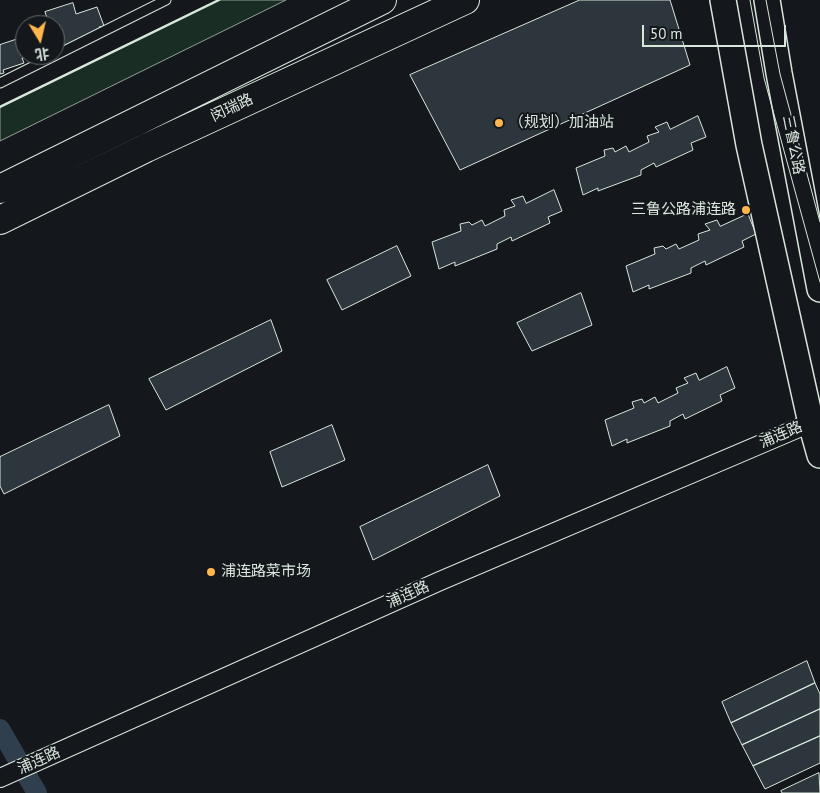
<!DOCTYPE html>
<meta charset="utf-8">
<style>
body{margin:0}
#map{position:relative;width:820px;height:793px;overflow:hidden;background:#14181c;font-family:"PT Sans","Noto Sans SC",sans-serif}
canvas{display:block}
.north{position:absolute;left:15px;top:15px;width:50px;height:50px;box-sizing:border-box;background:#14181c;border:1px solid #626a69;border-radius:50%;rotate:171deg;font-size:14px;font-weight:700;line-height:20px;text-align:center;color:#d8e6dc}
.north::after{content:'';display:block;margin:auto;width:18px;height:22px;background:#ffb74d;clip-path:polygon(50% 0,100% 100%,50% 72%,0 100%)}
.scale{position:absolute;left:642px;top:25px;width:144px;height:22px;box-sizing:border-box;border:2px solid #d8e6dc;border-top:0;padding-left:6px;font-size:15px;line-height:18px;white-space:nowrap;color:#d8e6dc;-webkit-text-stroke:4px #14181c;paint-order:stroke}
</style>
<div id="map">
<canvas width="820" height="793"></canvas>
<div class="north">北</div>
<div class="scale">50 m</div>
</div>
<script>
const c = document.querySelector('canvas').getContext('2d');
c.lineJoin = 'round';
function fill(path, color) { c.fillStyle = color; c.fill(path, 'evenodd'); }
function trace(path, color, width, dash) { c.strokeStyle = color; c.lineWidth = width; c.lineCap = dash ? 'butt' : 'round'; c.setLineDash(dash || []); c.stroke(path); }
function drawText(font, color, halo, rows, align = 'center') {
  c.font = font + ' "PT Sans","Noto Sans SC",sans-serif'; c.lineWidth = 4; c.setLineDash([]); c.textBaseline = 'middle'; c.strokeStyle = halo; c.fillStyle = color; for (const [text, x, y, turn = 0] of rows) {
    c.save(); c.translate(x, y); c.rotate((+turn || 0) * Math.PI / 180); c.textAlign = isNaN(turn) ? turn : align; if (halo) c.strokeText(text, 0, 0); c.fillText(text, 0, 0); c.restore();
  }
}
const green = new Path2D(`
 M219,0H286L0,141V107Z`);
const canal = new Path2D(`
 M0,729L37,793`);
const building = new Path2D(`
 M580,0H670L690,65L460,170L410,75Z
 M73,3L76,14L97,7L104,26L99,27L101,32L80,42L55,50V25H45L49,24L45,12Z
 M21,38L25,50V55H27V57L22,58L24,63L3,70L4,73L0,74V45Z
 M698,116L706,137L691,143L693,150L656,167L654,163L641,170V175L598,191V188L583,195L576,168L605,156L604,150L613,148L615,152L626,146L629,152L649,142L647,136L659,132L655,127L667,122L670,129Z
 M554,190L562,211L548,217L550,223L512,241L511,237L497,244V249L455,266V262L439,269L432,242L461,231L460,224L469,222L472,225L482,220L485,226L505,216L504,210L515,206L511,200L523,196L526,203Z
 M748,214L756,234L742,241L744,247L706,265L705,261L691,268V273L649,289V285L633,292L626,266L655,254L654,248L663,246L666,249L676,244L679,249L699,240L698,234L710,230L705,224L717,220L720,226Z
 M397,246L411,276L342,310L327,280Z
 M581,293L592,325L532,351L517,323Z
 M271,320L282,351L166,410L149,379Z
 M727,367L735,388L720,395L722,401L685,419L683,414L670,421V426L627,443V439L612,446L605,420L634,408L632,402L642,399L644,403L655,397L658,403L678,393L676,388L688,383L684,378L696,373L699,380Z
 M109,405L120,436L4,494L0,486V457Z
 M332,425L345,460L282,487L270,452Z
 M488,465L500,496L373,560L360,527Z
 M807,661L815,683L731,723L722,702Z
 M815,683L820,694V709L742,745L731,723Z
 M820,709V736L753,766L742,745Z
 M820,736V763L765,789L753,766Z
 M819,773L820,793H782L781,791Z`);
const lane = new Path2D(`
 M0,83L166,0`);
const street = new Path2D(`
 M0,778L440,581L820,419`);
const secondary = new Path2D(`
 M723,0L749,145L811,423L820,455
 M767,0L779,73L820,289`);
const primary = new Path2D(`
 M0,189L382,0
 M0,220L146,148L465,0`);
const tram = new Path2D(`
 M750,0L764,78L820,282
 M766,0L780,74L820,222`);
const wall = new Path2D(`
 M0,107L219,0`);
const markers = [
 [499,123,5,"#ffb74d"],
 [746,210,5,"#ffb74d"],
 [211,572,5,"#ffb74d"]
];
const streetNames = [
 ["闵瑞路",232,108,-25],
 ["三鲁公路",793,145,79],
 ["浦连路",781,435,-23],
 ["浦连路",408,595,-24],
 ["浦连路",39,761,-24]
];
const poiNames = [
 ["（规划）加油站",509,123],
 ["三鲁公路浦连路",736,210,"right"],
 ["浦连路菜市场",221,572]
];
fill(green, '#1a2d24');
trace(green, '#939e99', 1);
trace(canal, '#2f3f4d', 20);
fill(building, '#2c363c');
trace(building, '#d8e6dc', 1);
trace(lane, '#d8e6dc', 11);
trace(street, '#d8e6dc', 20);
trace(secondary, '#d8e6dc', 28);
trace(primary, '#d8e6dc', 30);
trace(lane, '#14181c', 9);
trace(street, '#14181c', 18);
trace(secondary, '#14181c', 25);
trace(primary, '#14181c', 28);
trace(tram, '#d8e6dc', 1);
trace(wall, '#d8e6dc', 2.5);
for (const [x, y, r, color] of markers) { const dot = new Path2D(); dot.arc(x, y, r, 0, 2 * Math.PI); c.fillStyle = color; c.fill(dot); trace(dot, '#14181c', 2); }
drawText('15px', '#d8e6dc', '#14181c', streetNames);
drawText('15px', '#d8e6dc', '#14181c', poiNames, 'left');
</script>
